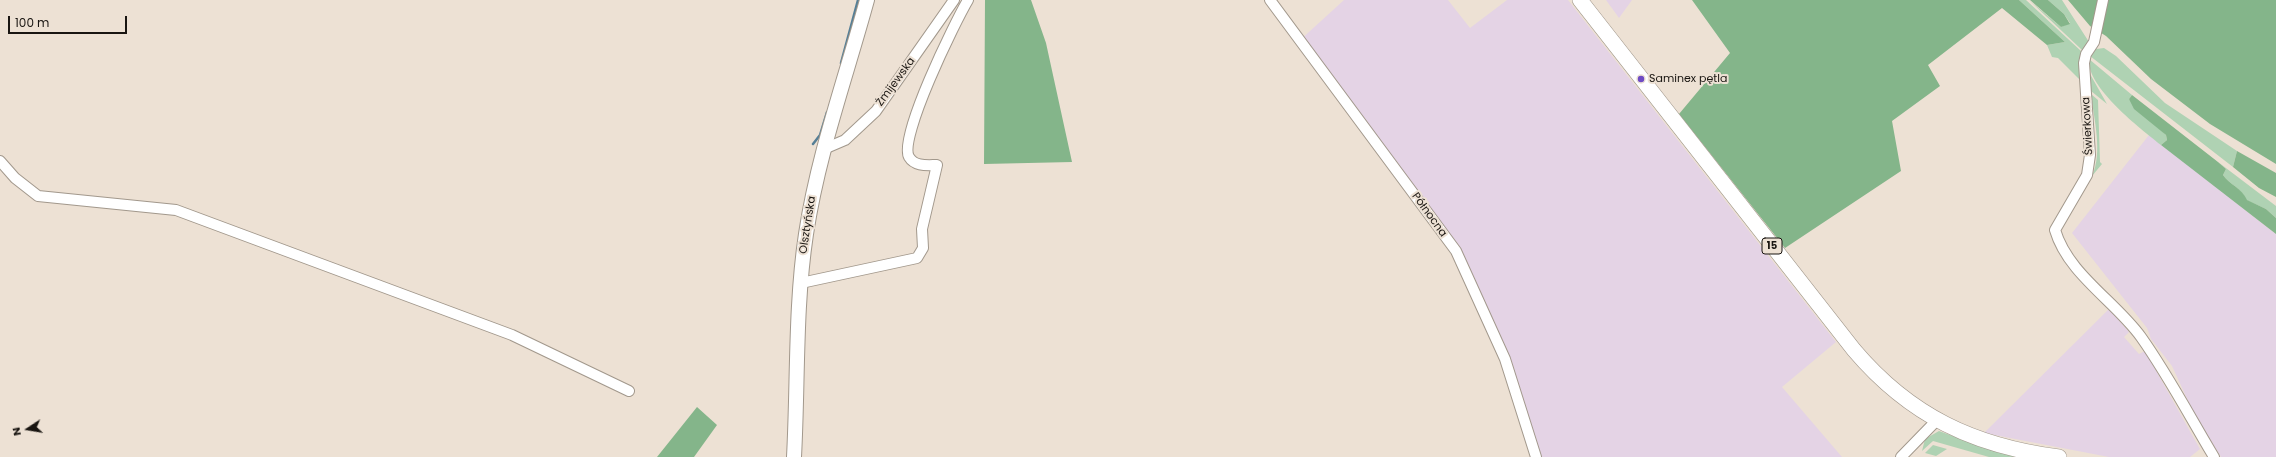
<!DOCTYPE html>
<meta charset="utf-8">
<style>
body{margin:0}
#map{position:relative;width:2276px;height:457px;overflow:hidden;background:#ede1d4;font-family:Poppins,sans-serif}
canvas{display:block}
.north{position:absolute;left:8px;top:409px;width:40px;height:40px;-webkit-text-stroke:3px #ede1d4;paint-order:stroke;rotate:258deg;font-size:11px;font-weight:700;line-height:16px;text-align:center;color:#191511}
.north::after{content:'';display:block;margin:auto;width:14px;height:18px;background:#191511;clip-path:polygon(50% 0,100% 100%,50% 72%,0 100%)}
.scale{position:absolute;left:8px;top:16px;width:119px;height:18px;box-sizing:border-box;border:2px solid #191511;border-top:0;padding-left:5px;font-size:12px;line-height:14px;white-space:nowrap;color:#191511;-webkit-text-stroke:3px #ede1d4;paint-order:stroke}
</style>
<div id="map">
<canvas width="2276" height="457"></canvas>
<div class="north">N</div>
<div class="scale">100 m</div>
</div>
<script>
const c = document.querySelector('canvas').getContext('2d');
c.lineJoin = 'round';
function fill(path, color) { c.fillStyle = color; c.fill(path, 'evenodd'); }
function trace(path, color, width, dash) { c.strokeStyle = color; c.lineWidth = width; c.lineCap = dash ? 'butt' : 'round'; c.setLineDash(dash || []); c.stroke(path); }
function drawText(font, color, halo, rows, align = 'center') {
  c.font = font + ' Poppins,sans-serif'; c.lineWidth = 4; c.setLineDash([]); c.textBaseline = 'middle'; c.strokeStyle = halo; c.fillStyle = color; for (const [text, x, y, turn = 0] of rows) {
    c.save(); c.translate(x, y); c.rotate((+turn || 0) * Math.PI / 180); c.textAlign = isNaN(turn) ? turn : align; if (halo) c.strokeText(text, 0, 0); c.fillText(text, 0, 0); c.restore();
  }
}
const industrial = new Path2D(`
 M1344,0H1448L1470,28L1507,0H1568L1836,342L1782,387L1842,457H1538L1464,258L1298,42Z
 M1606,0H1632L1619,18Z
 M2149,135L2276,234V457H2221L2194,414L2172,366L2151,339L2147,328L2072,233Z
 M2109,309L2129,332L2124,337L2139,354L2145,351L2200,449L2190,457H2109L1984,433Z`);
const green = new Path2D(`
 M2019,0H2026L2081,51L2082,82L2058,58L2052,57L2047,45L2065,42Z
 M2029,0L2061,27L2070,23L2064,14L2048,0H2062L2089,42L2082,50Z
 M2104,48L2116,56L2165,103L2237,151L2233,167L2090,56L2096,49Z
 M2089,59L2132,95L2129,99L2166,135L2167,140L2161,145C2141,129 2086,87 2089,59Z
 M2090,74L2107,104L2091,91Z
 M2091,94L2098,100L2100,162L2102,164L2092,176C2103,152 2094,120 2091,94Z
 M2218,162L2276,206V218L2266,209L2246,200C2242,188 2230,185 2223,175L2226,169Z
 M1939,431L1986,448L2029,457H1989L1933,441L1922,451L1925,439Z
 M1933,445L1947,449L1936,456L1925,453Z`);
const forest = new Path2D(`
 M985,0H1031L1046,43L1072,162L984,164Z
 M1692,0H2019L2065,42L2047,45L2002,8L1928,65L1940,86L1892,121L1901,171L1785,248L1679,114L1730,53Z
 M2030,0H2048L2064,14L2070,24L2061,27Z
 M2068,0H2276V164L2210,124L2151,79L2106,36L2090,26Z
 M2132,95L2218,162L2226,169L2223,175C2230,185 2242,188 2247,200L2266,209L2276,218V234L2161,145L2167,140L2166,135L2134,109L2129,99Z
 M2237,151L2276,173V197L2259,188L2233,167Z
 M697,407L717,425L694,457H657Z`);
const stream = new Path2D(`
 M841,63L858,0
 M813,144L820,135L827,112`);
const street = new Path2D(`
 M1270,0L1456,251L1505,359L1536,457
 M2103,0L2094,42L2086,54L2084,63L2090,155L2087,175L2055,230C2068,274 2115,301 2141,337C2168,375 2190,417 2214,457
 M824,149L845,140L876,111L954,0
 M0,161L15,178L38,196L176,210L512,335L629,391
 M801,283L917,258L923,248L922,229L937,165C928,165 915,167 909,157C898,138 955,22 968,0
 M1901,457L1937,420`);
const secondary = new Path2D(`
 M794,457C798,383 795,307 806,234C818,154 846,77 867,0`);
const primary = new Path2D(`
 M1580,0L1854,350C1910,416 1974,446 2059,457`);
const markers = [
 [1641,79,4,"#6e4bc4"]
];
const shields = [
 [1772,246,20]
];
const shieldNames = [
 ["15",1772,246]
];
const poiNames = [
 ["Saminex pętla",1649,79]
];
const streetNames = [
 ["Żmijewska",896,82,-54],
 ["Świerkowa",2088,126,-93],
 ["Północna",1429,215,54],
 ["Olsztyńska",808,225,-81]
];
fill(industrial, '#e4d3e5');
fill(green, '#afd2b3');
fill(forest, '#84b58a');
trace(stream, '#567f96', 2.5);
trace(street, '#a2988c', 12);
trace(secondary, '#a2988c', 16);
trace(primary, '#a2988c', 16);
trace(street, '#fff', 10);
trace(secondary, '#fff', 14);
trace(primary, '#fff', 15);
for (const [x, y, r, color] of markers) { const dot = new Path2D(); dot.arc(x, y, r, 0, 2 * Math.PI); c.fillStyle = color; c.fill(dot); trace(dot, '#ede1d4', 1.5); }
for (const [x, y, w] of shields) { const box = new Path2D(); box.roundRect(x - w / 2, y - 8, w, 16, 3); c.fillStyle = '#ede1d4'; c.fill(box); trace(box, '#191511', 1); }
drawText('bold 10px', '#191511', null, shieldNames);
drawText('11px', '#191511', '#ede1d4', poiNames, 'left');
drawText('11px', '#191511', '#ede1d4', streetNames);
</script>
